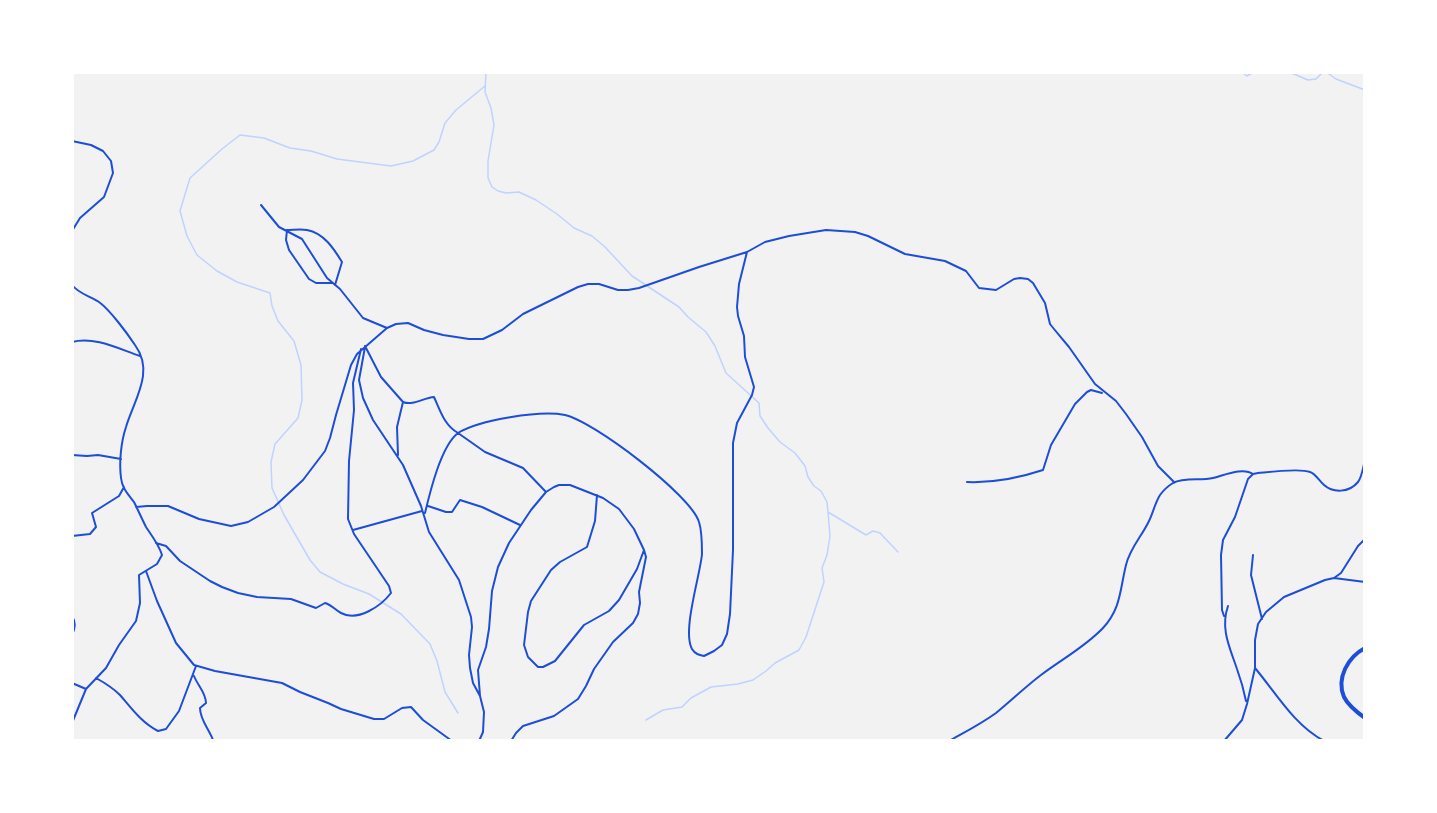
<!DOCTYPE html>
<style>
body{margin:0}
#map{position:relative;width:1437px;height:813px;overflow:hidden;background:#f2f2f2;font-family:"Fira Sans Condensed",sans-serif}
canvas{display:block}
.frame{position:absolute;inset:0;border:74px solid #fff;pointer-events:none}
</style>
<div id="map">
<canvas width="1437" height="813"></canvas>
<div class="frame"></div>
</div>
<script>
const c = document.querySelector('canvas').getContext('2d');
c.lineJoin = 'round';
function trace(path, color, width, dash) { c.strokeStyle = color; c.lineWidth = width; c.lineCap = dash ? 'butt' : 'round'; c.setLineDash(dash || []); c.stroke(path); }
const stream = new Path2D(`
 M486,72L485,92L491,108L494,125L488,161V178L492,187L498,191L506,193L519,192L536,200L557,214L574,228L592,236L605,247L632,276L679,307L688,317L706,332L715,346L726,373L759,403L760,416L768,428L780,442L795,453L805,466L808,477L814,486L821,491L827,502L828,512L866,535L873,531L880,533L898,552
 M1241,72L1247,76L1254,72
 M1289,72L1308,80L1316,79L1323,72
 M1326,72L1336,79L1365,90
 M458,713L445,692L437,661L430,644L401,614L369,594L343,584L320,572L310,560L284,515L272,488L271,462L275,444L298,418L302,400L301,365L294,341L278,321L272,306L270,293L237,282L217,271L197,255L187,236L180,211L190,178L222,149L240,135L264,138L290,148L311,151L337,159L391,166L413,161L434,150L439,142L445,123L456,110L485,86
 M646,720L663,710L682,707L691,698L711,687L738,684L753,680L766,671L775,663L799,650L806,637L824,582L822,568L827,555L830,536L828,512`);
const minor = new Path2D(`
 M72,141L91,145L103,151L111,161L113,173L104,197L80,218L72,231
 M261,205L279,227L302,239L327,278L340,289L363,318L387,328
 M332,283H316L309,279L289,250L286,240L287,230C293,230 301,229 307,230C324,233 334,249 342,262L335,285
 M72,285C79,294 90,296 99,302C110,310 127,333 135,345C155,372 134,400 126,427C121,442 119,462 121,478C122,488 128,494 134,502C138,510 142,519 146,527C152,536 159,545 162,555L157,564L139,575L140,603L136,621L119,645L106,668L86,689L72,723
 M72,342C95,336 119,349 140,356
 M365,346L381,377L403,402C413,406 423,398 434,397C440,410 444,425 458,433C479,420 540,410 565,415C593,421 691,495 699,522C702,531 702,545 702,554C700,576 682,631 692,649C695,654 699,655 704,656L714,651L722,645L727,634L730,614L733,550V443L737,423L752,395L754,387L745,357L744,336L738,316L737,307L739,284L747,252
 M365,347L359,380L363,398L373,420L403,465L421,506L429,532L459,580L471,617L472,627L469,655L470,668L473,683L480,696L484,712L483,732L479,741
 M72,455L87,456L98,455L121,459
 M398,455L397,427L403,402
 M967,482C992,483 1019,478 1043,470L1051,445L1075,404L1087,392L1091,390L1102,393
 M597,495L595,521L587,547L560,562L551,570L531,601L528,612L524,645L528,657L538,667H543L555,661L584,625L609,611L619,600L637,569L644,550
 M428,506L446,512H452L460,500L482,507L520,525
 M136,507L147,506H168L199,519L231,526L248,522L274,507L303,480L325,451L330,438L336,415L351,365L357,354L387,328L396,324L408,323L424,330L443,335L469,339H483L502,330L523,314L578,287L588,284H599L618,290H628L639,288L699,267L747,252L765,242L789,236L826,230L855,232L868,236L905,254L945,261L966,271L979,288L996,290L1014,279L1020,278L1028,279L1033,283L1045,303L1050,324L1054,329L1069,347L1095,384L1116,401L1126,414L1142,437L1158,466L1174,482
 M425,513C430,492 441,446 458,433L485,452L523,468L546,492
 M353,530L422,511
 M72,536L90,534L96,527L92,513L119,496L124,487
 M156,543L166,546L180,561L210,581L222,587L238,593L257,597L291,599L316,608L325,603C332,605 335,610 341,613C358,622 381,606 391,593L389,586L354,534L348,519L349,461L354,410L353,383L361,349
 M1253,555L1251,575L1262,619
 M146,571L157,601L176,643L194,665L215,671L282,683L300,692L328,703L341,709L374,719H384L402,708L411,707L423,720L452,741
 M1334,578L1365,582
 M1228,606C1220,629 1230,648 1237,669C1241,680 1244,691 1246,701
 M72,616C76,622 75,629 72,635
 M1224,616L1222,610L1221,555L1223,540L1235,517L1248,479L1253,474L1258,473C1269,472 1300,468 1310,472C1316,474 1319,481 1324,485C1333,493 1349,493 1358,482C1362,477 1363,467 1365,460
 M1255,668C1276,693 1294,725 1324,741
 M194,676C198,686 206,693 206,703L200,708C200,720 209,729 213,740V741
 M96,678C105,683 113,688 120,695C132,709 142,723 158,731L166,729L179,711L196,666
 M72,683L86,689
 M480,696L478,670L486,647L489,629L492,591L498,567L509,543L531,510L546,492L554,487L559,485H570L603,498L619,509L634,529L644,550L646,557L639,592L640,603L638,614L633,623L613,642L594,669L586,686L578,699L554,716L523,726L516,733L511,741
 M949,741C965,732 981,724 996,713C1011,701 1025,687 1041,675C1062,659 1085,647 1103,628C1121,609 1120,589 1126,565C1130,548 1142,536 1149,521C1153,513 1155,503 1160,495C1163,491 1168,486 1173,483C1184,477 1201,481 1213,478C1225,475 1243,467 1253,474
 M1224,741L1242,720L1247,704L1255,668V640L1258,624L1266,612L1284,597L1325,580L1334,578L1341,573L1358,546L1365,539`);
const primary = new Path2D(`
 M1365,648C1348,657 1336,678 1344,697C1348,705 1358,713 1365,718`);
trace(stream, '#bfd3fe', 1.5);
trace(minor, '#1d4ed8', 2);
trace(primary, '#1d4ed8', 4);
</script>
